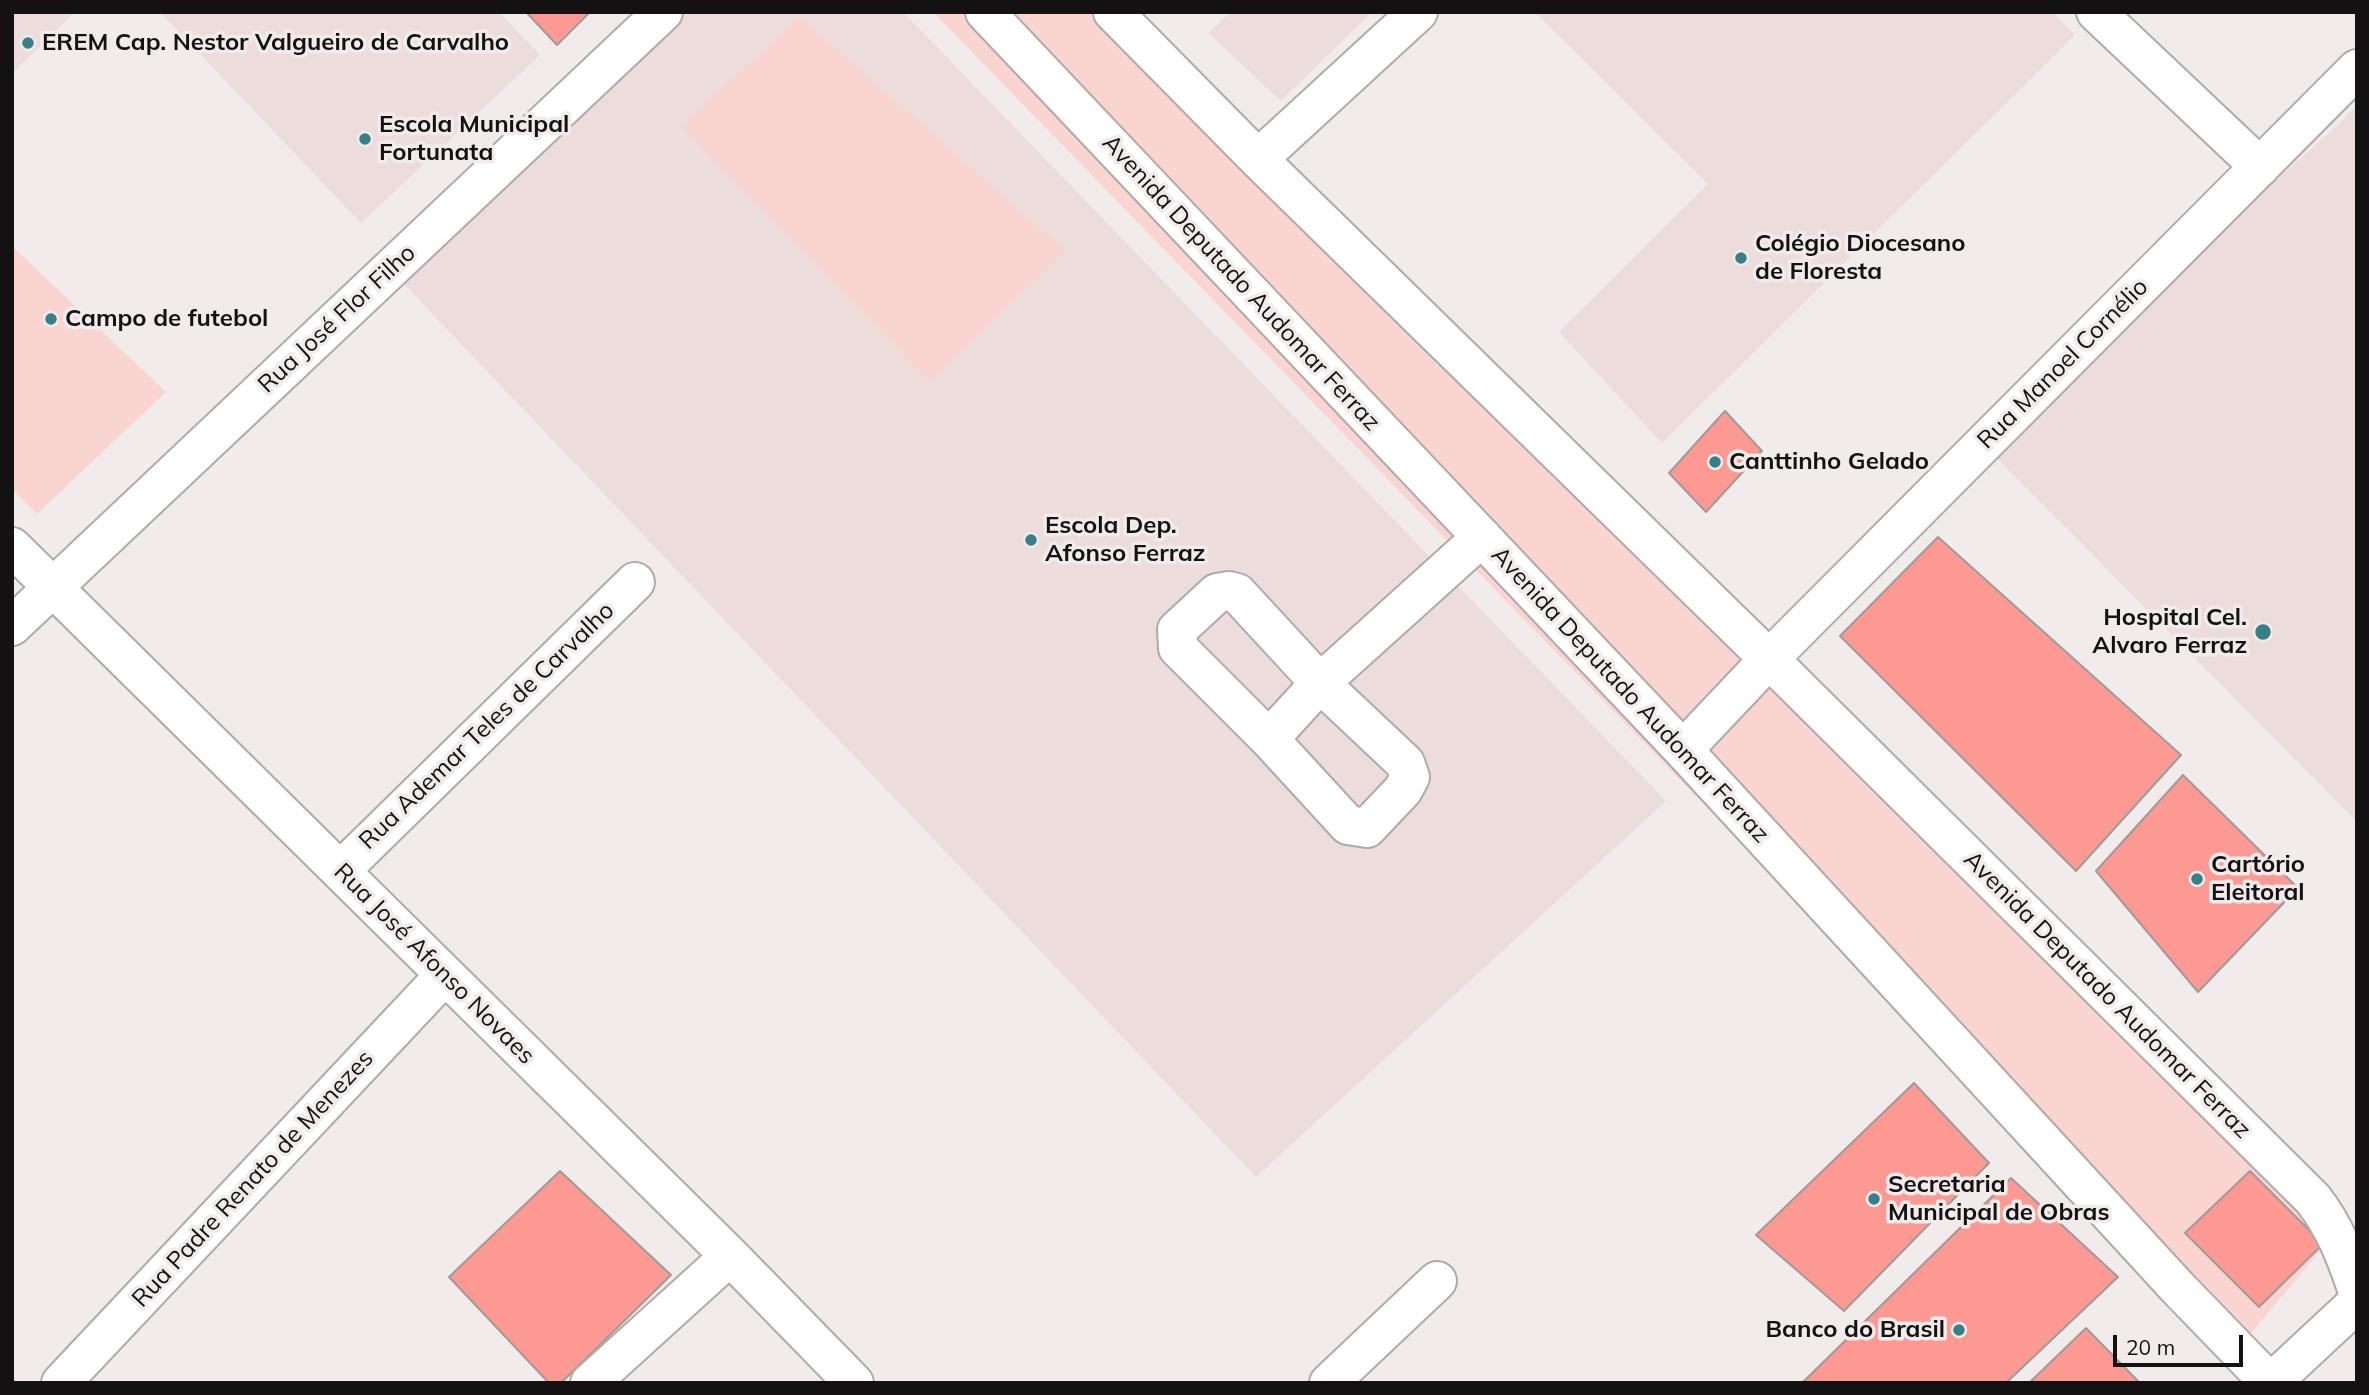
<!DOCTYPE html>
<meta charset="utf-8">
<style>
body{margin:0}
#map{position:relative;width:2369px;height:1395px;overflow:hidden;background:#f2ebeb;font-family:Mulish,sans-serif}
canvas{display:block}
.frame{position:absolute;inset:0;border:14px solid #131111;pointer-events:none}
.scale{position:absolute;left:2113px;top:1335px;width:130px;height:32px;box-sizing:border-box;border:4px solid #131111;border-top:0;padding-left:9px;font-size:21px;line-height:24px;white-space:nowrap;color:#131111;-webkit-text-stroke:5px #f2ebeb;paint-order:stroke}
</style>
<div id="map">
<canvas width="2369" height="1395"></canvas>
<div class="frame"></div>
<div class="scale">20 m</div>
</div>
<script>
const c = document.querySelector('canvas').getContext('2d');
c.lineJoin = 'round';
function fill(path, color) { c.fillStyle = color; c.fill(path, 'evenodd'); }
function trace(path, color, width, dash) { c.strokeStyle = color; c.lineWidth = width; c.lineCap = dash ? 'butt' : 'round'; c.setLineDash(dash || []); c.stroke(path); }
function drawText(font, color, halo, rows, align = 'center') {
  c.font = font + ' Mulish,sans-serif'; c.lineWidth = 7; c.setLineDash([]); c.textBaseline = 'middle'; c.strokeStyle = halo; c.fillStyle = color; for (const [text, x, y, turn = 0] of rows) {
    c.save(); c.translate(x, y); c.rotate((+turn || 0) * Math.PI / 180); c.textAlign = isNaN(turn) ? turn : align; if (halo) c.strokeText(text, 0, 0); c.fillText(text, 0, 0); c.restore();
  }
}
const built = new Path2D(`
 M12,12H75L12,74Z
 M160,12H499L540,55L361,223Z
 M687,12H903L1666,801L1256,1177L399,279Z
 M1231,12H1372L1281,101L1208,33Z
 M1535,12H2052L2075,35L1662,443L1559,332L1708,184Z
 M2357,105V822L1981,442L2338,125Z`);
const green = new Path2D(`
 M933,12H1133L2336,1232L2236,1351Z
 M800,17L1065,251L930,382L682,126Z
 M12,246L166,392L37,514L12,489Z`);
const building = new Path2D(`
 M526,12H590L557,45Z
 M1725,411L1762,451L1706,512L1669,473Z
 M1938,537L2181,755L2076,871L1840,636Z
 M2183,775L2298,888L2198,992L2096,871Z
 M1914,1083L1989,1163L1844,1311L1756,1235Z
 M560,1171L671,1275L561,1383H549L449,1277Z
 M2250,1171L2323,1244L2259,1307L2185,1233Z
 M2011,1178L2118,1277L2006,1383H1802Z
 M2086,1328L2140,1383H2029Z`);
const minor = new Path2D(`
 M985,12L1683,750L2178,1288L2270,1383
 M1113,12L1258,159L1769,659L2313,1199C2334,1226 2346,1256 2357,1289
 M2096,12L2260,167
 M1258,159L1418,12
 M12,547L730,1256L854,1383
 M1229,591L1237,593L1320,683L1405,763L1410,777L1403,790L1367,828L1348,825L1269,739L1178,648L1177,630L1217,593Z
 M12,626L663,12
 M1269,739L1320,683L1482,537
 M1683,750L1769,659L2357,69
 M340,871L635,582
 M61,1383L445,975
 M590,1383L730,1256
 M1329,1383L1437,1281
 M2271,1383L2357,1303`);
const markers = [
 [28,43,7,"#388087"],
 [365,139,7,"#388087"],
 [1741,258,7,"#388087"],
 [51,319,7,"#388087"],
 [1715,462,7,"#388087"],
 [1031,540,7,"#388087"],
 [2263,632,9,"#388087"],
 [2197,879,7,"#388087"],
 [1874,1199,7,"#388087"],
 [1959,1330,7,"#388087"]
];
const poiNames = [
 ["EREM Cap. Nestor Valgueiro de Carvalho",42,43],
 ["Escola Municipal",379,125],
 ["Fortunata",379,153],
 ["Colégio Diocesano",1755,244],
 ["de Floresta",1755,272],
 ["Campo de futebol",65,319],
 ["Canttinho Gelado",1729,462],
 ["Escola Dep.",1045,526],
 ["Afonso Ferraz",1045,554],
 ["Hospital Cel.",2247,618,"right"],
 ["Alvaro Ferraz",2247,646,"right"],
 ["Cartório",2211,865],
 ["Eleitoral",2211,893],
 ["Secretaria",1888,1185],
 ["Municipal de Obras",1888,1213],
 ["Banco do Brasil",1945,1330,"right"]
];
const streetNames = [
 ["Avenida Deputado Audomar Ferraz",1241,283,47],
 ["Rua José Flor Filho",337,319,-43],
 ["Rua Manoel Cornélio",2063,364,-45],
 ["Avenida Deputado Audomar Ferraz",1630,695,47],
 ["Rua Ademar Teles de Carvalho",487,726,-44],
 ["Rua José Afonso Novaes",434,964,45],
 ["Avenida Deputado Audomar Ferraz",2107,995,45],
 ["Rua Padre Renato de Menezes",253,1179,-47]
];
fill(built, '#ecdcdb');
fill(green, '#fad4d0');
fill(building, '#fb9992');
trace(building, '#a09a99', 2);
trace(minor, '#b0aaa9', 42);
trace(minor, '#fff', 38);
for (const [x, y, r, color] of markers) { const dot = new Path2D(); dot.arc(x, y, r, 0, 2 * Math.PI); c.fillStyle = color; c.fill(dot); trace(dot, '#f2ebeb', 2.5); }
drawText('bold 24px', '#131111', '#f2ebeb', poiNames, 'left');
drawText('24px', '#131111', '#f2ebeb', streetNames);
</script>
